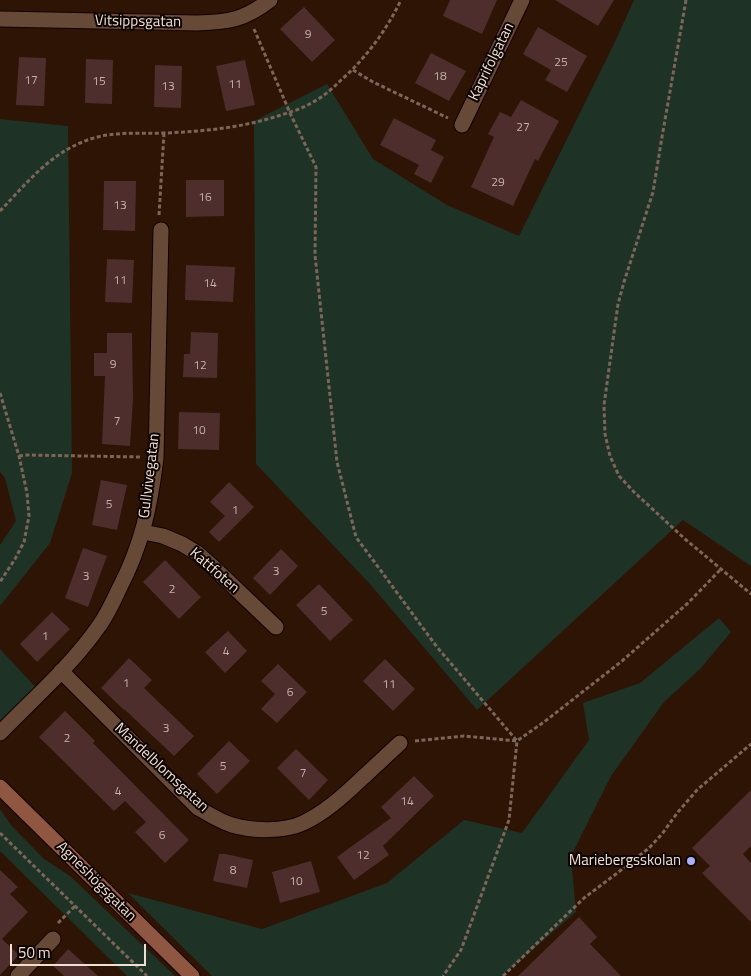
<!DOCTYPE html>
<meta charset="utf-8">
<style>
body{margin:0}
#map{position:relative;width:751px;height:976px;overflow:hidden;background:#2d1405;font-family:"Titillium Web",sans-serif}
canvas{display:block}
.scale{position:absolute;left:10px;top:944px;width:136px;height:22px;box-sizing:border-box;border:2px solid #f0ded4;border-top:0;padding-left:6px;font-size:15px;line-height:18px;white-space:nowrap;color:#f0ded4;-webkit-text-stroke:4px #0d0401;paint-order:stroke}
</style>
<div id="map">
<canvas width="751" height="976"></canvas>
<div class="scale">50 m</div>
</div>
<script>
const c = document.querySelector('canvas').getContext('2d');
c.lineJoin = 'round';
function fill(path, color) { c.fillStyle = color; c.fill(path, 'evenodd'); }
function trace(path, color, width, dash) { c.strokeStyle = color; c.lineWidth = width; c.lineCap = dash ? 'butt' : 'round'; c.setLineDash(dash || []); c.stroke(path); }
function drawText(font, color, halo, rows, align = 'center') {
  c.font = font + ' "Titillium Web",sans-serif'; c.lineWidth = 4; c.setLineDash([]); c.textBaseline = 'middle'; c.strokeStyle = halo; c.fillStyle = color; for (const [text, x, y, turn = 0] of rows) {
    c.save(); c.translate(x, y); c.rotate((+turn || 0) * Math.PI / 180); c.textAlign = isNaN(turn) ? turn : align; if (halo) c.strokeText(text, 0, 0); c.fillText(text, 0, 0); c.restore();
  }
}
const green = new Path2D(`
 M634,0H751V566L683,520L477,710L370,584L256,464L254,121L327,84L373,159L447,205L519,236L614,44Z
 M0,119L68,126L72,473L50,543L0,606V545L16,521L5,478L0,472Z
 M719,618L731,632L701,668L664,702L611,776L571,856L576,912L502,976H212L128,893L262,929L387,883L464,820L522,833L589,740L583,703L640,683Z
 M0,649L41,693L0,741Z
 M0,809L11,825L44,859L70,876L175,976H127L0,851Z`);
const building = new Path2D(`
 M450,0H497L482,34L443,16Z
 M555,0H614L598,26Z
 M304,7L335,40L312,62L280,29Z
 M538,27L587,56L567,92L545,80L551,70L523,54Z
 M431,53L466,71L449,101L415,83Z
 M19,57L46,58L44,106L16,105Z
 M86,59L113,60L112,104L85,103Z
 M245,60L255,105L226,111L216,66Z
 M155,65L182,66L181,108L154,107Z
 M521,100L559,121L538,161L535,159L513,206L471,187L494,137L488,134L500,112L511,117Z
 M394,118L436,140L431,150L444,157L431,183L414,174L419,165L380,145Z
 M186,180H224V216L186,217Z
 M104,181H136L135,231L103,230Z
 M107,259L134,260L132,303L105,302Z
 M186,265L235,267L233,302L185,300Z
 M191,332L218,333L217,378L183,377L184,354H190Z
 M107,333H132L133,399L130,446L102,444L105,376H94V353H107Z
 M179,412L220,413L219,450L178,449Z
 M101,480L127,485L117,530L92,525Z
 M229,482L254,507L219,542L209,532L225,516L210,502Z
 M83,548L107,556L88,607L65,598Z
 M281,549L298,566L270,595L253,578Z
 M165,560L201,597L179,619L143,582Z
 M319,584L353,620L330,641L296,605Z
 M52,612L70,629L37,662L20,644Z
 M228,631L247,651L225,673L205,652Z
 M129,658L152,680L144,688L194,736L174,756L124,709V710L101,688Z
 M385,659L415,689L393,711L363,681Z
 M278,664L307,692L277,723L261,709L275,694L261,681Z
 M65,711L95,741L93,743L189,840L165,863L135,832L146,822L125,801L114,811L39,737Z
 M229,741L250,761L217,794L197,774Z
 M296,749L328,780L309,800L277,768Z
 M414,776L434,796L383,846L389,855L354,880L337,857L391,818L381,807Z
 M751,790V846L743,854L751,863V922L702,873L710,866L692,848Z
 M219,854H225L253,860L247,888L213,881Z
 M311,861L320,892L280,903L272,872Z
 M0,870L18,887L10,894L28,912L2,939L19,955L0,975Z
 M579,917L597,937L590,944L621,976H518Z
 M68,949L98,976H64L53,966Z`);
const path = new Path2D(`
 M686,0L662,137L653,192L624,282L618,304L604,405L605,434L610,456L619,476L634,492L685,539L751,594
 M254,29L290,113L316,167L315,255L337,462L356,537L437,647L517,741L544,722L622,661L688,603L721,569
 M353,70L373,82L448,118
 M0,211C24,186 47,157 80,143C109,130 136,134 166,133C205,131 240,128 278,116C290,112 302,109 313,102C323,97 332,89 340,81C366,58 386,31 401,0
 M159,215L164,133
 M0,393L19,456L27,493L29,516L24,542L15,559L0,582
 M19,456L27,455L141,457
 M415,741L464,736L517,741L509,820L461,950L443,976
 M0,833L147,976
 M58,923L75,906
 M503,976L584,898L616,874L649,848L662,834L678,812L697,790L751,744`);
const street = new Path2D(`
 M0,19L197,23C229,22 244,20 270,0
 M462,125L522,0
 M143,532L163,536L182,544L197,553L213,567L276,627
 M61,671L198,808C209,814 219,821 232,825C252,831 284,832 303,823C324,813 341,798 358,782C372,769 386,756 400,743
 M0,733C33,699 72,665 99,626C107,615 113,602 119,589C142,545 150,507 156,458L161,230
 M18,976L53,939`);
const secondary = new Path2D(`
 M0,787L192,976`);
const markers = [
 [691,861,5,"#a9b0fc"]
];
const numberNames = [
 ["9",308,35],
 ["25",561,63],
 ["18",440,77],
 ["17",31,81],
 ["15",99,82],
 ["11",235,85],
 ["13",168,87],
 ["27",523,128],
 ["29",498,183],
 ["16",205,198],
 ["13",120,206],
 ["11",120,281],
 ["14",210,284],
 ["9",113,365],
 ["12",200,366],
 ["7",117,422],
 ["10",199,431],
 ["5",109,505],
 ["1",235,511],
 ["3",276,572],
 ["3",86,577],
 ["2",172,590],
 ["5",324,612],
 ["1",45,637],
 ["4",226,652],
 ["1",126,684],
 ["11",389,685],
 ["6",290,693],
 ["3",166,729],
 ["2",67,739],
 ["5",223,767],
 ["7",303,774],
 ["4",118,792],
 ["14",407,802],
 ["6",162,836],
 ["12",363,856],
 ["8",233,871],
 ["10",296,882]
];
const streetNames = [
 ["Vitsippsgatan",138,22,1],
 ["Kaprifolgatan",492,62,-64],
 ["Gullvivegatan",150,476,-83],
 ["Kattfoten",214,571,41],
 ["Mandelblomsgatan",161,768,43],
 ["Agneshögsgatan",96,882,45]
];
const poiNames = [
 ["Mariebergsskolan",681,861]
];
fill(green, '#1e3326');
fill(building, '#4d2e2c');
trace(street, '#140100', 17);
trace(secondary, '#140100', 17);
trace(path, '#7c6659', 3, [4, 2.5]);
trace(street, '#674938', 15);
trace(secondary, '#8f5742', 15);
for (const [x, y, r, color] of markers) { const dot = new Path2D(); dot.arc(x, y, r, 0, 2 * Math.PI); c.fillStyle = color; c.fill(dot); trace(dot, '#0d0401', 2); }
drawText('12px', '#c7b2aa', null, numberNames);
drawText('15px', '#f0ded4', '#0d0401', streetNames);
drawText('15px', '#f0ded4', '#0d0401', poiNames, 'right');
</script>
